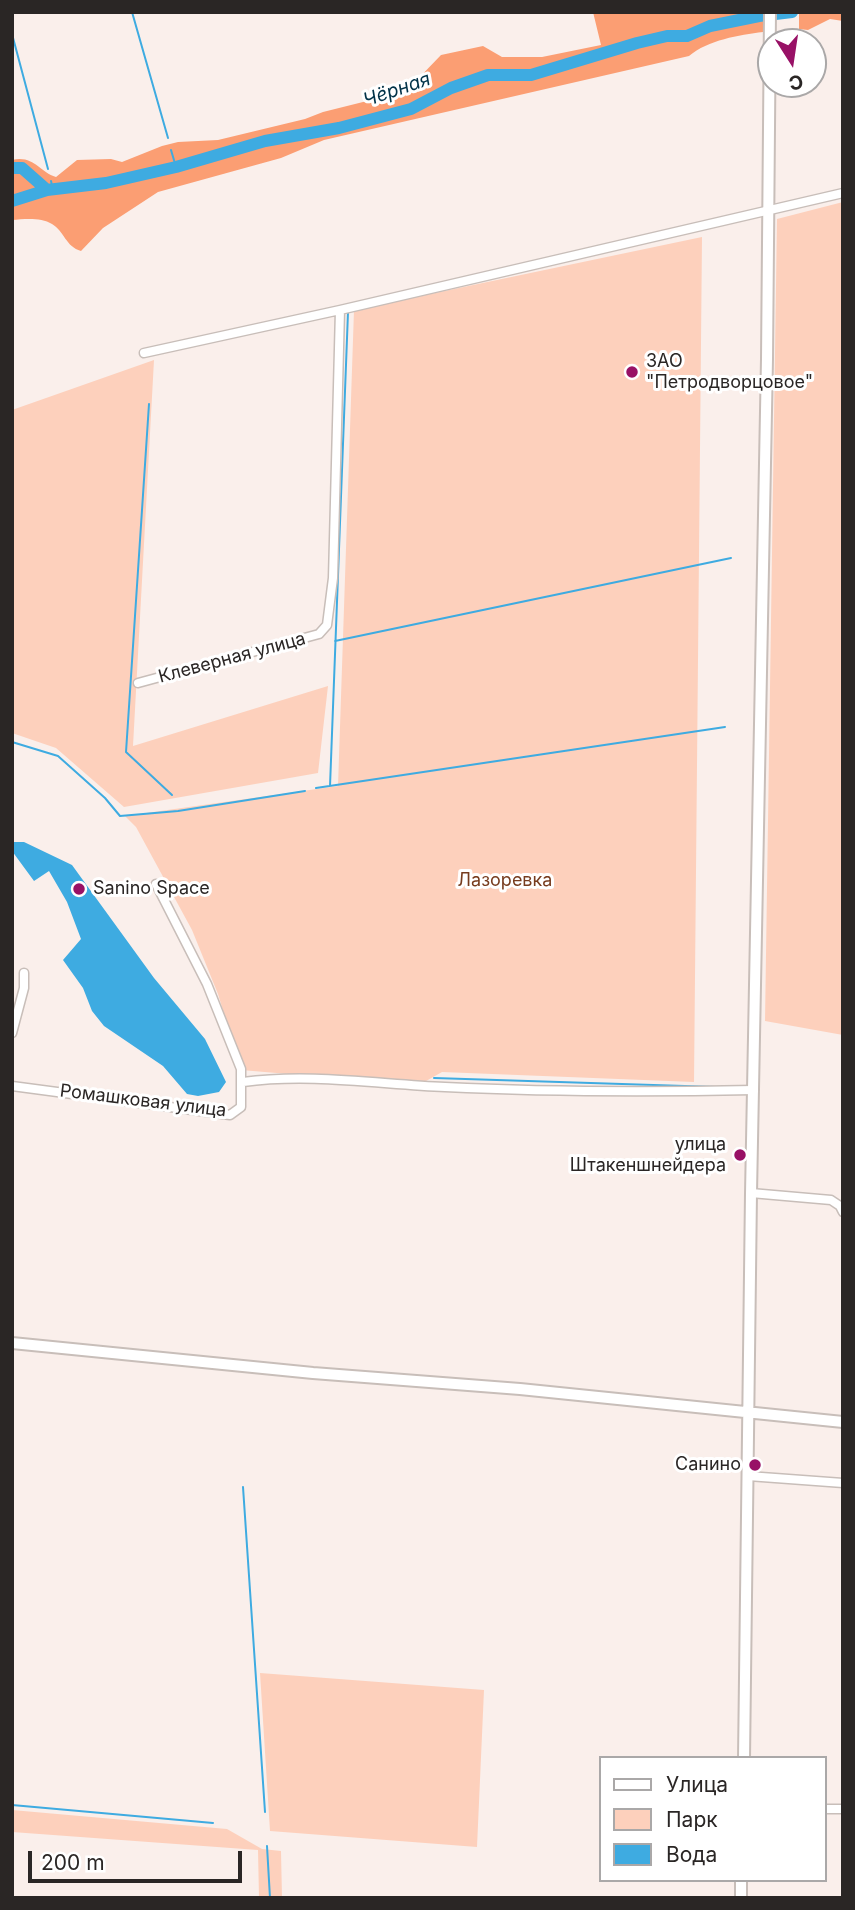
<!DOCTYPE html>
<meta charset="utf-8">
<style>
body{margin:0}
#map{position:relative;width:855px;height:1910px;overflow:hidden;background:#faefeb;font-family:Inter,sans-serif}
canvas{display:block}
.frame{position:absolute;inset:0;border:14px solid #2a2625;pointer-events:none}
.legend{position:absolute;left:599px;top:1756px;width:228px;height:126px;box-sizing:border-box;background:#fff;border:2px solid #aaa8a8;margin:0;padding:9px 12px;list-style:none;font-size:21px;color:#2a2625}
.legend li{display:flex;align-items:center;gap:14px;height:35px}
.legend b{width:35px;border:2px solid #aaa8a8}
.north{position:absolute;left:757px;top:28px;width:70px;height:70px;box-sizing:border-box;background:#fff;border:2px solid #aaa8a8;border-radius:50%;rotate:168deg;font-size:19px;font-weight:700;line-height:28px;text-align:center;color:#2a2625}
.north::after{content:'';display:block;margin:auto;width:24px;height:32px;background:#981166;clip-path:polygon(50% 0,100% 100%,50% 72%,0 100%)}
.scale{position:absolute;left:28px;top:1851px;width:214px;height:32px;box-sizing:border-box;border:4px solid #2a2625;border-top:0;padding-left:9px;font-size:21px;line-height:24px;white-space:nowrap;color:#2a2625;-webkit-text-stroke:5px #fff;paint-order:stroke}
</style>
<div id="map">
<canvas width="855" height="1910"></canvas>
<div class="frame"></div>
<ul class="legend">
<li><b style="height:9px;background:#fff"></b>Улица</li>
<li><b style="height:19px;background:#fdd0bc"></b>Парк</li>
<li><b style="height:19px;background:#3eabe1"></b>Вода</li>
</ul>
<div class="north">С</div>
<div class="scale">200 m</div>
</div>
<script>
const c = document.querySelector('canvas').getContext('2d');
c.lineJoin = 'round';
function fill(path, color) { c.fillStyle = color; c.fill(path, 'evenodd'); }
function trace(path, color, width, dash) { c.strokeStyle = color; c.lineWidth = width; c.lineCap = dash ? 'butt' : 'round'; c.setLineDash(dash || []); c.stroke(path); }
function drawText(font, color, halo, rows, align = 'center') {
  c.font = font + ' Inter,sans-serif'; c.lineWidth = 6; c.setLineDash([]); c.textBaseline = 'middle'; c.strokeStyle = halo; c.fillStyle = color; for (const [text, x, y, turn = 0] of rows) {
    c.save(); c.translate(x, y); c.rotate((+turn || 0) * Math.PI / 180); c.textAlign = isNaN(turn) ? turn : align; if (halo) c.strokeText(text, 0, 0); c.fillText(text, 0, 0); c.restore();
  }
}
const green = new Path2D(`
 M843,202V1035L765,1021L777,219Z
 M702,237L694,1082L442,1072L419,1085L241,1070L218,994L192,930L136,827L125,816L338,786L354,310Z
 M154,360L133,746L328,686L318,773L124,807L56,748L12,733V410Z
 M260,1673L484,1690L477,1847L270,1831Z
 M12,1810L227,1829L262,1849L281,1851L282,1898H259L258,1850L12,1832Z`);
const forest = new Path2D(`
 M593,12H764L763,32C739,35 708,40 689,56L324,140L281,158L158,192L103,228L81,251C66,247 64,231 52,224C41,217 24,219 12,220V160C34,155 39,172 56,177L77,160L111,159L122,162L162,146L178,142L218,140L305,119L323,112L399,93L414,83L441,55L483,46L502,57H542L601,45Z
 M799,12H843V21L830,19L808,30L799,29Z`);
const water = new Path2D(`
 M12,842H24L72,865L154,978L205,1039L226,1082L219,1092L198,1096L187,1094L163,1066L104,1026L92,1011L83,988L63,960L81,939L67,902L49,871L34,881L12,851Z`);
const stream = new Path2D(`
 M132,12L168,138
 M12,34L48,169
 M171,150L176,167
 M51,181L53,190
 M149,404L126,752L172,795
 M335,641L731,558
 M12,742L58,756L105,798L120,816L178,811L305,791
 M330,786L348,312
 M316,788L725,727
 M434,1078L716,1087
 M243,1487L265,1812
 M12,1805L213,1823
 M267,1846L270,1898`);
const river = new Path2D(`
 M12,168H22L47,190
 M12,201L47,190L106,183L176,167L265,141L339,128L411,109L451,88L488,75H531L637,43L667,36H687L710,26L759,16L792,12`);
const minor = new Path2D(`
 M144,353L340,310L843,193
 M138,683L319,634L327,625L333,578L340,310
 M12,1033L24,988V973
 M243,1082C309,1073 378,1084 445,1087C548,1092 650,1092 754,1090
 M12,1086L230,1115L241,1107V1069L207,984L156,884
 M751,1193L831,1200L840,1206L843,1212
 M748,1476L843,1483
 M825,1809H843`);
const tertiary = new Path2D(`
 M12,1343L313,1373L520,1389L843,1422
 M744,1758L751,1193L767,359L770,12
 M741,1898V1880`);
const markers = [
 [632,372,7,"#981166"],
 [79,889,7,"#981166"],
 [740,1155,7,"#981166"],
 [755,1465,7,"#981166"]
];
const poiNames = [
 ["ЗАО",646,362],
 ["\"Петродворцовое\"",646,383],
 ["Sanino Space",93,889],
 ["улица",726,1145,"right"],
 ["Штакеншнейдера",726,1166,"right"],
 ["Санино",741,1465,"right"]
];
const streetNames = [
 ["Клеверная улица",232,658,-15],
 ["Ромашковая улица",143,1101,7]
];
const parkNames = [
 ["Лазоревка",505,881]
];
const waterNames = [
 ["Чёрная",397,90,-19]
];
fill(green, '#fdd0bc');
fill(forest, '#fb9e73');
fill(water, '#3eabe1');
trace(stream, '#3eabe1', 2);
trace(river, '#3eabe1', 12);
trace(minor, '#c8beb9', 11);
trace(tertiary, '#c8beb9', 14);
trace(minor, '#fff', 8);
trace(tertiary, '#fff', 10);
for (const [x, y, r, color] of markers) { const dot = new Path2D(); dot.arc(x, y, r, 0, 2 * Math.PI); c.fillStyle = color; c.fill(dot); trace(dot, '#fff', 2.5); }
drawText('18px', '#2a2625', '#fff', poiNames, 'left');
drawText('18px', '#2a2625', '#fff', streetNames);
drawText('18px', '#773c1e', '#fff', parkNames);
drawText('italic 19px', '#013248', '#fff', waterNames);
</script>
